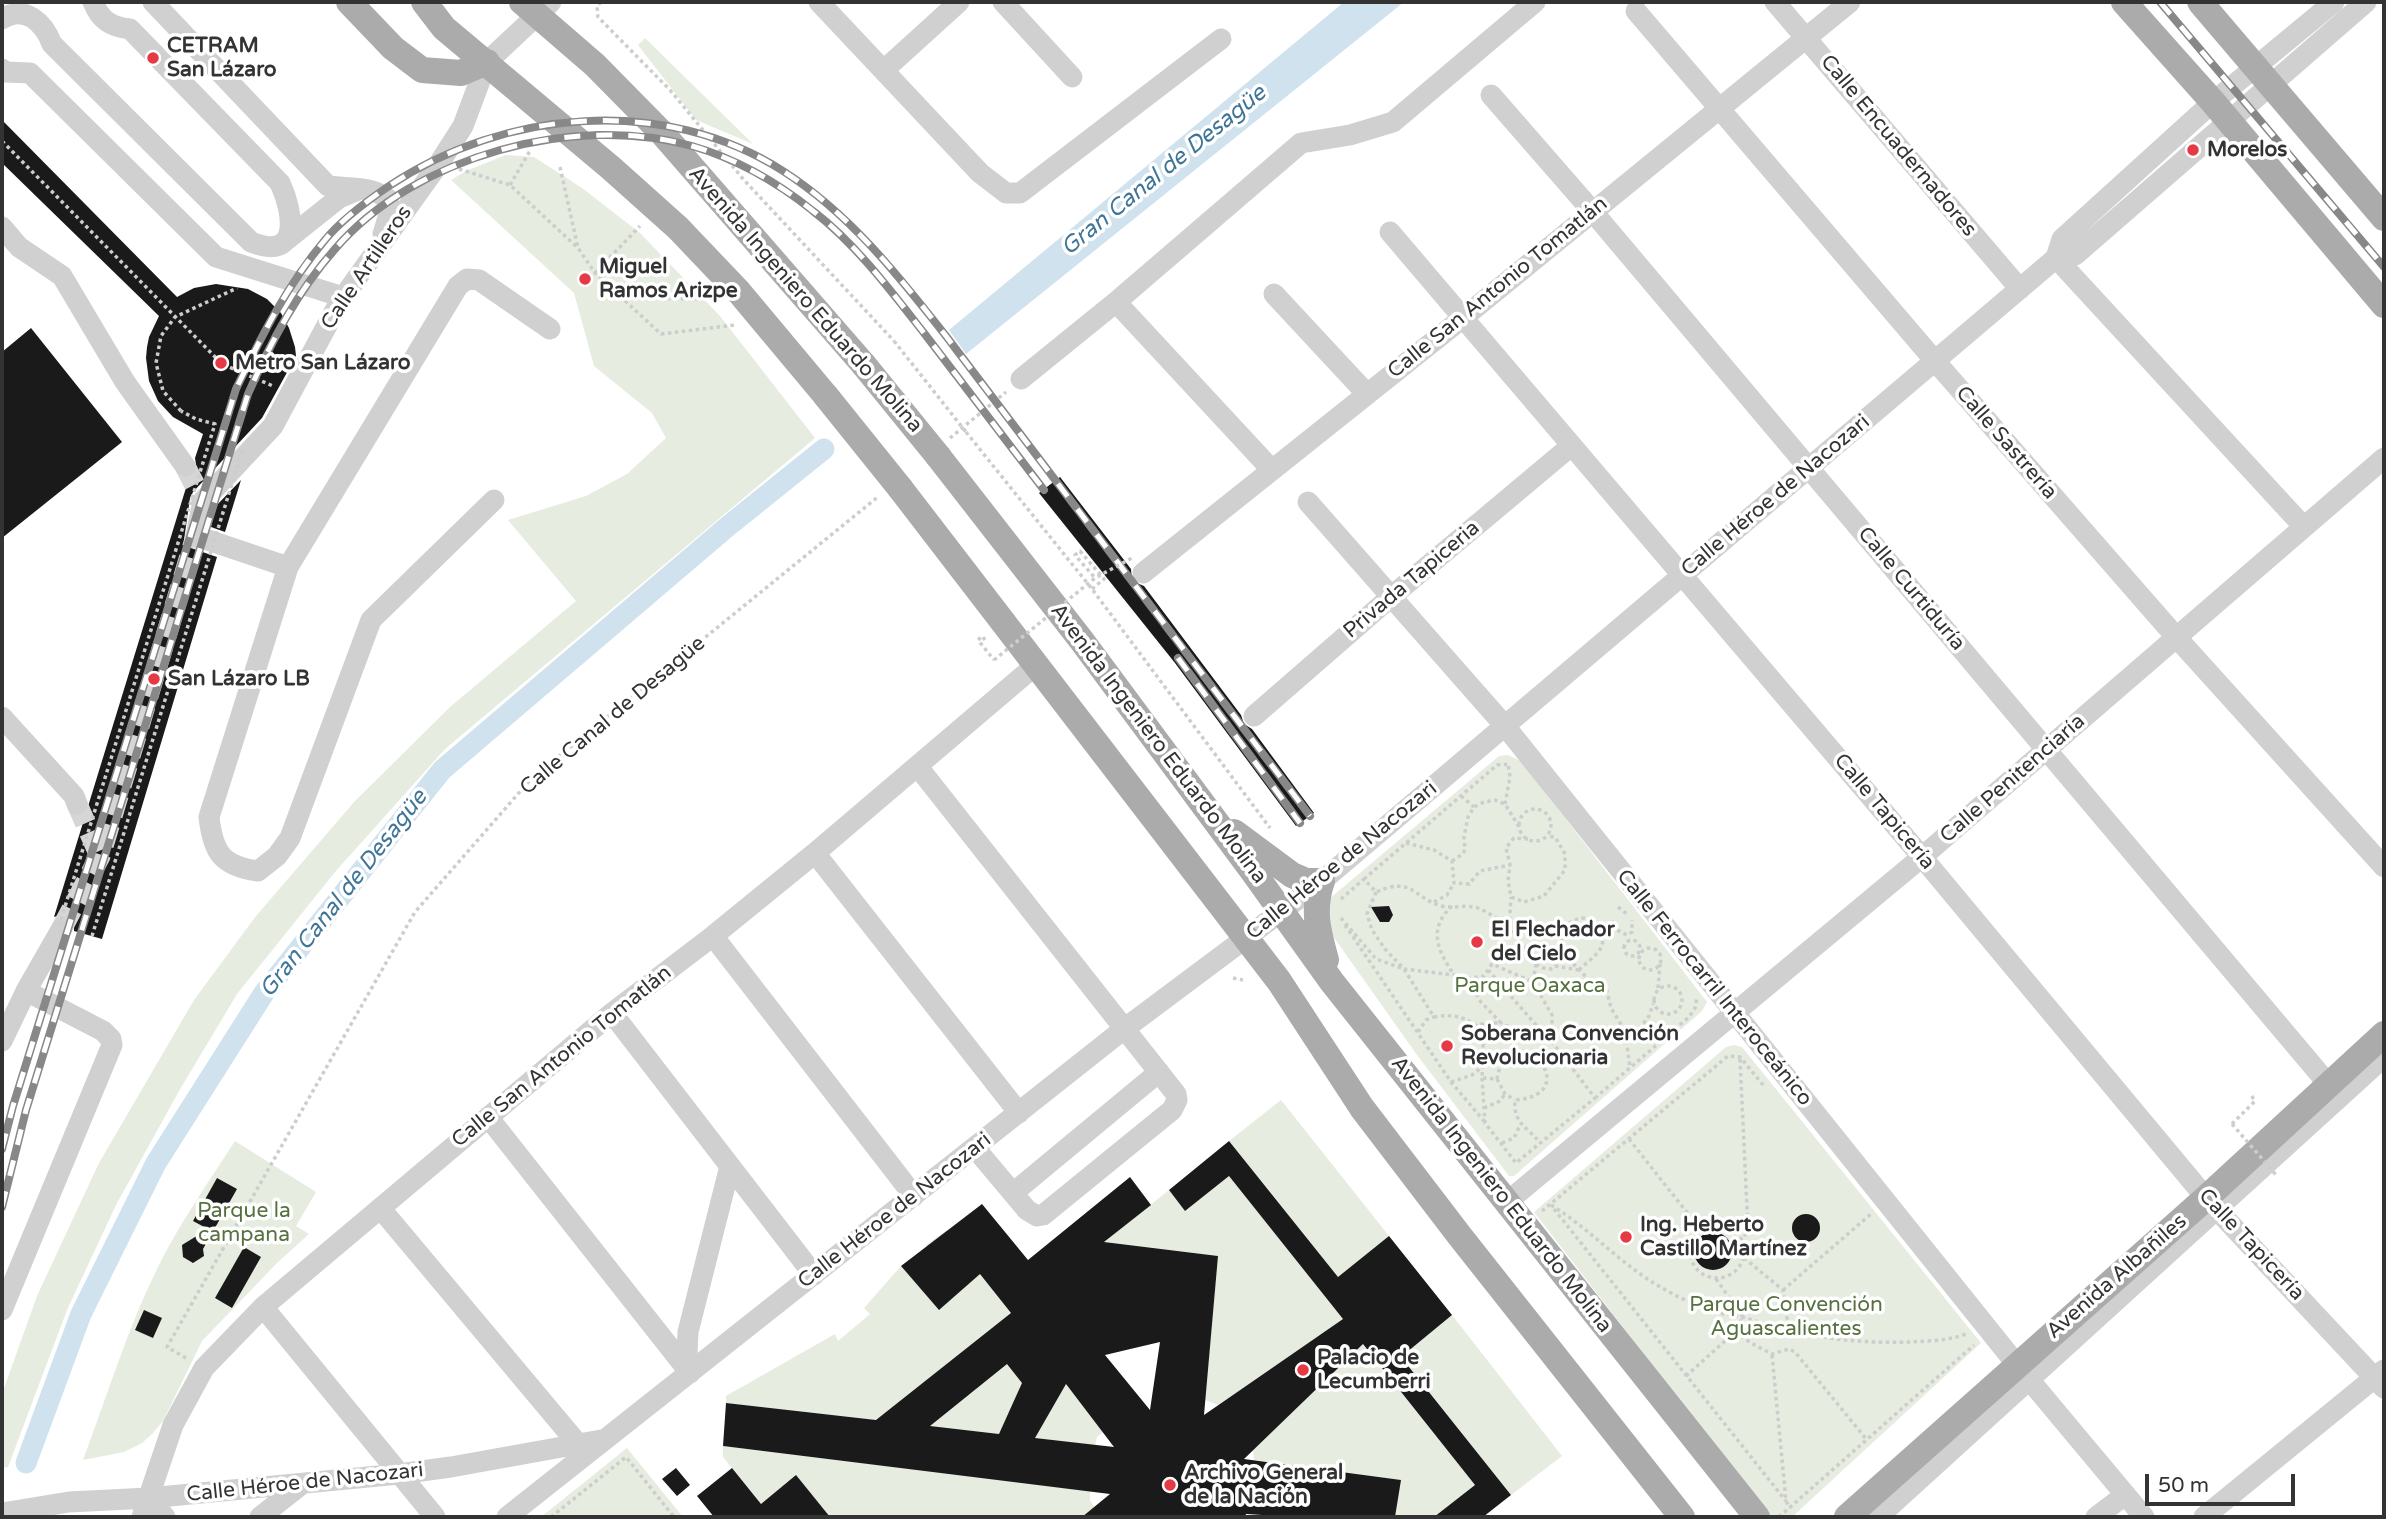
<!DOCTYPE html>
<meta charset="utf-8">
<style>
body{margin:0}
#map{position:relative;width:2386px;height:1519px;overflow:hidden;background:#fff;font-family:"Varela Round",sans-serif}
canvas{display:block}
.frame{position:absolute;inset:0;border:4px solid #333;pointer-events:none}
.scale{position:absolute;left:2145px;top:1474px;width:150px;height:32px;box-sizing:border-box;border:4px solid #333;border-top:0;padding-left:9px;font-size:21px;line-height:24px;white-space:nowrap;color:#333;-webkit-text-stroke:5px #fff;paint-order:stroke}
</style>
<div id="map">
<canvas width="2386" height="1519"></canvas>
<div class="frame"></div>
<div class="scale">50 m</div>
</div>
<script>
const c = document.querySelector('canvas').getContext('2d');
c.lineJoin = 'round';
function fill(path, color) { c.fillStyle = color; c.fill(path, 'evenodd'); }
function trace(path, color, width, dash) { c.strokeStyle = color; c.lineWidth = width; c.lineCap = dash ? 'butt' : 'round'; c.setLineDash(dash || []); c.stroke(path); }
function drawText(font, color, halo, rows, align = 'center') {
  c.font = font + ' "Varela Round",sans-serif'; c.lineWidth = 7; c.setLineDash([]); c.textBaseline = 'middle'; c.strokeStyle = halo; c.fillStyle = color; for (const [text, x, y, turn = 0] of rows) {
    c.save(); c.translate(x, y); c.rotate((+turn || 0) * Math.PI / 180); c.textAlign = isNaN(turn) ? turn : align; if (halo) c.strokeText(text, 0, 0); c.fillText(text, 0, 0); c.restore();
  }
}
const green = new Path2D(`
 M645,38L753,144L696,120L638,45Z
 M506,155L534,157L582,188L640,233L720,316L815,438L445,749L335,872L237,994L179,1091L116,1205L67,1310L8,1467L2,1468V1394L37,1296L99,1163L194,1000L256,916L355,801L450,707L576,601L508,520L586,496L627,474L666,438L652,413L594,366L574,293L451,180L466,171Z
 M1508,755L1521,761L1707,1002L1702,1011L1514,1176H1509L1417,1055L1335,939L1327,927L1329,899L1499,756Z
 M1734,1045L1742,1047L1981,1343L1792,1517H1770L1534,1212L1726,1047Z
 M1281,1100L1389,1236L1338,1277L1229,1141Z
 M235,1141L316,1192L296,1226L309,1234L277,1263L202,1341L163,1421L152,1434L142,1443L124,1452L83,1460C107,1396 127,1330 157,1269C179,1224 208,1183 235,1141Z
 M1229,1176L1343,1319L1218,1405L1205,1400L1218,1256L1104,1242L1169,1190L1185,1211Z
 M947,1230L1103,1432L1097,1437L1095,1445L726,1403V1396L835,1334L838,1341L870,1314L864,1308L901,1266L939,1309L963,1289L926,1245Z
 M1452,1315L1562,1456L1511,1495L1401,1357Z
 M1363,1344L1475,1485L1434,1517H1395L1400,1480L1254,1460L1253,1450Z
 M723,1446L1090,1491V1500L1094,1507L1082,1517H830L796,1476L761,1504L723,1457Z
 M627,1448L683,1517H541Z`);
const water = new Path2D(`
 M1344,2H1404L966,354L949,330Z`);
const canal = new Path2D(`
 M26,1463L81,1314L156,1163L264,993L442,770L727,527L824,449`);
const building = new Path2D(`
 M2,120L177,297L194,288L216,284L248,289L267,299L281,313L289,328L295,347L296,356L262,418L193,492L190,498L184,540L191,548L217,557L102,939L74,931V922L68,916L61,915L54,917L189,478L197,471L195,458L203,434L173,417L158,401L149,381L146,358L147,347L149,337L159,316L2,163Z
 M31,328L122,442L2,538V352Z
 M1060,477L1131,569L1132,581L1144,586L1241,715L1244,724L1252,729L1314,813L1296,826L1175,663L1039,493Z
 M241,480L225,532L211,527L215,507Z
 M1389,906L1393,915L1389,922H1380L1371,907Z
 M1229,1141L1338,1277L1389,1236L1452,1315L1401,1357L1511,1495L1483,1517H1434L1475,1485L1363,1344L1244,1459L1401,1480L1395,1517H1295L1246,1514L1245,1517H1082L1110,1494L723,1446L726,1403L876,1420L1011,1313L980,1274L939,1310L901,1266L982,1204L1028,1260L1130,1177L1151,1205L1104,1242L1218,1256L1204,1415L1343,1319L1229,1176L1185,1211L1169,1190ZM1160,1342L1150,1410L1105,1355ZM1007,1364L1022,1383L999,1434L930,1426ZM1066,1384L1114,1447L1035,1438Z
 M217,1178L237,1189L203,1249L204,1256L193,1263L183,1257L182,1245L208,1229L193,1221Z
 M1792 1228a14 14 0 1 1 28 0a14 14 0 1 1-28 0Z
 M1694 1251a19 19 0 1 1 38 0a19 19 0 1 1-38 0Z
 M244,1247L261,1257L232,1308L215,1298Z
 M144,1310L162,1318L153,1338L135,1330Z
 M676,1468L690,1485L677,1496L662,1479Z
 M732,1468L761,1504L796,1475L830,1517H714L697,1496Z`);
const minorTunnel = new Path2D(`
 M185,466L203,501
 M77,804L100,856
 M62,928L100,856L196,536`);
const path = new Path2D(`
 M601,2L597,6L598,17L670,90L744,180L894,341
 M2,141L222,364L273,386
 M560,167L578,248L595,273L661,334L735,325
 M459,169L510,185L578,248
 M510,185L531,149
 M595,273L640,226
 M625,298L713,299
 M181,411L163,391L156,363L161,336L175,317L237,288
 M966,432L1092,589L1270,828
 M950,438L1006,392
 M1092,589L1104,579L1080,551L1075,555L1095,578
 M985,640L982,636L978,640L994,660
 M1461,796L1474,807
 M1505,804L1510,777L1508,763
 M1519 825a16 16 0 1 1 32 0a16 16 0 1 1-32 0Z
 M1528,839L1514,838L1506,848L1510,865L1508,881L1511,897L1524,902L1544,896L1565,870V854L1555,837L1547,836
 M1406,843L1434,850L1452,861L1454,883L1469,884L1480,871L1510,865
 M1452,861L1463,854L1465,849L1464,837L1468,817L1474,807L1484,802L1495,800L1505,804L1519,827
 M1364,879L1497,765L1509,764
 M1376,892L1367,914L1372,930L1385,949L1404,969L1454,975
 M1341,899L1364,879L1376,892C1413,876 1412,897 1441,906C1453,909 1466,904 1478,908C1505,919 1520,941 1536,964L1533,982
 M1434,902L1447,895L1454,883
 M1452,906C1427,929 1438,951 1454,975L1470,978L1484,976L1492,964L1533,982L1552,1015V1042
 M1618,907L1627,914
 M1341,918L1376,959L1404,969L1434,1017C1452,1014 1462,1016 1477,1026L1484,1023H1501L1479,1000L1470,978
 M1585,918C1577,918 1571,921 1565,927C1554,941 1570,961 1580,971C1588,980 1599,983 1607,991L1611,1008L1625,1031L1630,1067
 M1614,921L1610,926L1609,932L1617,930L1627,935L1632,932V920
 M1345,925L1451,1082L1484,1121
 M1509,927L1511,897
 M1624 948a8 8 0 1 1 16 0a8 8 0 1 1-16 0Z
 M1639 959a11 11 0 1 1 22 0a11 11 0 1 1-22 0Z
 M1536,964L1543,968L1551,969L1555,966L1579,970
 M1488,970L1550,1041
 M1579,970C1590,958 1607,952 1602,932
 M1233,978L1243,980
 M1654 1000a14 14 0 1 1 28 0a14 14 0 1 1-28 0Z
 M1658,988L1660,964
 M1484,1023L1482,1078L1497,1079C1509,1008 1591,1094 1515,1100C1513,1124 1528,1127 1540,1143
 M1625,1031L1640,1028L1649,1016L1653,1004
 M1418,1032L1426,1020L1434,1017
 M1740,1059L1748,1229L1743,1240
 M1482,1078L1485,1123L1516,1163L1595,1098L1552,1042L1519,1032L1501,1023
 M1497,1079L1505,1094L1515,1100
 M1451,1082L1472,1075L1482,1067
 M1595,1098L1689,1017L1695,1008L1697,997
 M1484,1108L1500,1101L1505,1094
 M2232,1124L2255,1101L2251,1095
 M1629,1139L1700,1229
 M1502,1143L1514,1138L1520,1125
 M1551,1205C1587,1227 1616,1259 1652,1282C1673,1295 1697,1307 1720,1313C1728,1316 1738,1315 1746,1318C1800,1336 1851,1344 1908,1342C1927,1341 1948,1341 1966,1334
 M1554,1209L1786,1501
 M1542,1211L1728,1056L1740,1057L1764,1086
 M1690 1251a27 27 0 1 1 54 0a27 27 0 1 1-54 0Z
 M1744,1258L1783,1290L1789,1331
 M1716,1279L1743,1317
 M1783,1290L1871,1214
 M1735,1332L1751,1343L1772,1354L1789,1349L1795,1352L1867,1440
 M1772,1355L1786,1501L1790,1508
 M186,1358L167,1347L415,912L531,779L879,496
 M1686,1376L1735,1332L1743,1317
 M551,1517L626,1457L674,1517
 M1779,1517L1974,1345`);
const minor = new Path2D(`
 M153,2L328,186C348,189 370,185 388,199L390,211L383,234
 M819,2L980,173L1006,193H1020L1221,39
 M1003,2L1072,77
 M1775,2L2020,289
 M1636,11L1935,361L2177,638L2384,867
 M2,19C25,4 44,23 52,44L251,242C301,262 294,213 280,183L130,29C111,27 100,20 93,2
 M2,69L5,72L30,73L216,257L343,297
 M884,70L959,2
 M1491,95L1593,212L2329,1085
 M2,227L19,247L62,276L125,382L185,466
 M1390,232L1922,857L2206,1198L2384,1388
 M285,241L339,198L360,189
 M2056,258L2062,239L2213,102L2334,2
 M2056,258L2304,527
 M1274,294L1367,394
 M1021,379L1116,302
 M1271,469L1116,302L1301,143L1350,135L1393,122L1535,2
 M494,500L371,620L290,838L277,856L258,871C222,866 213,853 209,817L288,567L458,286L467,279L479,280L550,329
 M1308,502L1505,726L2017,1365L2144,1517
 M288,567L196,536L203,501L273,426L339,303L440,162L463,126L487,62L551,2
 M1143,573L1464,317L1850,2
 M1254,716L1392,596L1571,446
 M2,717L74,796L77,804
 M918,767L1176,1094L1177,1100L1172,1110L1043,1215L1037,1216L1027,1210L975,1148
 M815,853L1019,1113
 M713,936L914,1196
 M612,1013L814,1275
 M2,1041L26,991L62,928
 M488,1117L690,1373
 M1013,1193L1159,1072
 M1507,1202L1922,857L2384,458
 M381,1209L578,1444
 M263,1307L435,1517
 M2,1310L112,1045L111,1039L103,1031L26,991
 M690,1373L687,1353L688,1332L730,1166
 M149,1498L165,1517
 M2,1513L69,1502L149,1498L399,1474L451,1467L601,1440
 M142,1517L173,1425L204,1368L263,1307L612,1013L713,936L815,853L1037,664
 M260,1517L302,1484
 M507,1517L1124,1029L1322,881L2056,258L2075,255L2366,2
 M1878,1517L2384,1057
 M2096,1517L2125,1495
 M2204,1517L2384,1370`);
const major = new Path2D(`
 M349,2L393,48L422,70L461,73L487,62
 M424,2L444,28L611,168L678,228L739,292L826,396
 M522,2L595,65L662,133L864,365
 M2124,2L2213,102L2384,305
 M2200,2L2384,218
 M938,456L1082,641L1254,873L1332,982L1757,1517
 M900,488L1279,981L1362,1108L1459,1235L1682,1517
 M1234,832L1292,875L1306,881H1322C1312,910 1318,931 1326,960
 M1847,1517L2206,1198L2384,1034`);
const rail = new Path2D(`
 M2160,2L2384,267
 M1178,658L1300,823
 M2,1149L13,1106L236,389C261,337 287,285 325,240C342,219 367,201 389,186C505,109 664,95 783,171C849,213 898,275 946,336L1310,816
 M2,1207L26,1110L248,394C271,342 297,292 335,249C415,156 574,113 692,146C737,159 777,182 813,211C856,244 891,291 924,333C964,385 1004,438 1044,490`);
const pathBridge = new Path2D(`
 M894,341L966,432
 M994,660L1095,578L1132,558
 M59,926L215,424L196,419L181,411
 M92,936L243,448
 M2232,1124L2277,1176`);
const majorBridge = new Path2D(`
 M864,365L938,456
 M826,396L900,488`);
const markers = [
 [153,58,7,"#e63946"],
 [2193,150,7,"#e63946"],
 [585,279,7,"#e63946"],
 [221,363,7,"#e63946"],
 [154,679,7,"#e63946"],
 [1477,942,7,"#e63946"],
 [1447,1046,7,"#e63946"],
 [1626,1237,7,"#e63946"],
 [1303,1370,7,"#e63946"],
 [1170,1485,7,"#e63946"]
];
const poiNames = [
 ["CETRAM",167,46],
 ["San Lázaro",167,70],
 ["Morelos",2207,150],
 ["Miguel",599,267],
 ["Ramos Arizpe",599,291],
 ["Metro San Lázaro",235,363],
 ["San Lázaro LB",168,679],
 ["El Flechador",1491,930],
 ["del Cielo",1491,954],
 ["Soberana Convención",1461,1034],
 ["Revolucionaria",1461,1058],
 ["Ing. Heberto",1640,1225],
 ["Castillo Martínez",1640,1249],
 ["Palacio de",1317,1358],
 ["Lecumberri",1317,1382],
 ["Archivo General",1184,1473],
 ["de la Nación",1184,1497]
];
const streetNames = [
 ["Calle Encuadernadores",1898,146,50],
 ["Calle Artilleros",367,268,-56],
 ["Calle San Antonio Tomatlán",1498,288,-39],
 ["Avenida Ingeniero Eduardo Molina",805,300,49],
 ["Calle Sastrería",2006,443,49],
 ["Calle Héroe de Nacozari",1776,496,-40],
 ["Privada Tapiceria",1412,580,-40],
 ["Calle Curtiduría",1911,589,50],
 ["Calle Canal de Desagüe",613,716,-40],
 ["Avenida Ingeniero Eduardo Molina",1158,744,53],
 ["Calle Penitenciaría",2013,779,-41],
 ["Calle Tapicería",1884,812,50],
 ["Calle Héroe de Nacozari",1342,861,-39],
 ["Calle Ferrocarril Interoceánico",1714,988,51],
 ["Calle San Antonio Tomatlán",562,1057,-39],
 ["Avenida Ingeniero Eduardo Molina",1501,1195,52],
 ["Calle Héroe de Nacozari",895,1211,-38],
 ["Calle Tapicería",2251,1245,47],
 ["Avenida Albañiles",2117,1277,-41],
 ["Calle Héroe de Nacozari",305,1483,-6]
];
const parkNames = [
 ["Parque Oaxaca",1530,986],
 ["Parque la",244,1211],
 ["campana",244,1235],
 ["Parque Convención",1786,1305],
 ["Aguascalientes",1786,1329]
];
const waterNames = [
 ["Gran Canal de Desagüe",1164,171,-39],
 ["Gran Canal de Desagüe",344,894,-52]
];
fill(green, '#e6ecdf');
fill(water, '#cfe2ee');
trace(canal, '#cfe2ee', 21);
fill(building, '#1a1a1a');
trace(minorTunnel, '#d6d6d6', 21, [21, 10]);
trace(path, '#cdcdcd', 3.5, [3.5, 3.5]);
trace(minor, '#d0d0d0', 21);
trace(major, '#ababab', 26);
trace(rail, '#888', 8);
trace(rail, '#fff', 5, [16]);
trace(pathBridge, '#cdcdcd', 3.5, [3.5, 3.5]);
trace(majorBridge, '#ababab', 26);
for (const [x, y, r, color] of markers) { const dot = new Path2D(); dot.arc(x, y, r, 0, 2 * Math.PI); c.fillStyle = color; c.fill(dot); trace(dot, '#fff', 2.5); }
drawText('bold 21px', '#333', '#fff', poiNames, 'left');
drawText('21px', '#333', '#fff', streetNames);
drawText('21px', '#56703f', '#fff', parkNames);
drawText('italic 23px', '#3f7597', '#fff', waterNames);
</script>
